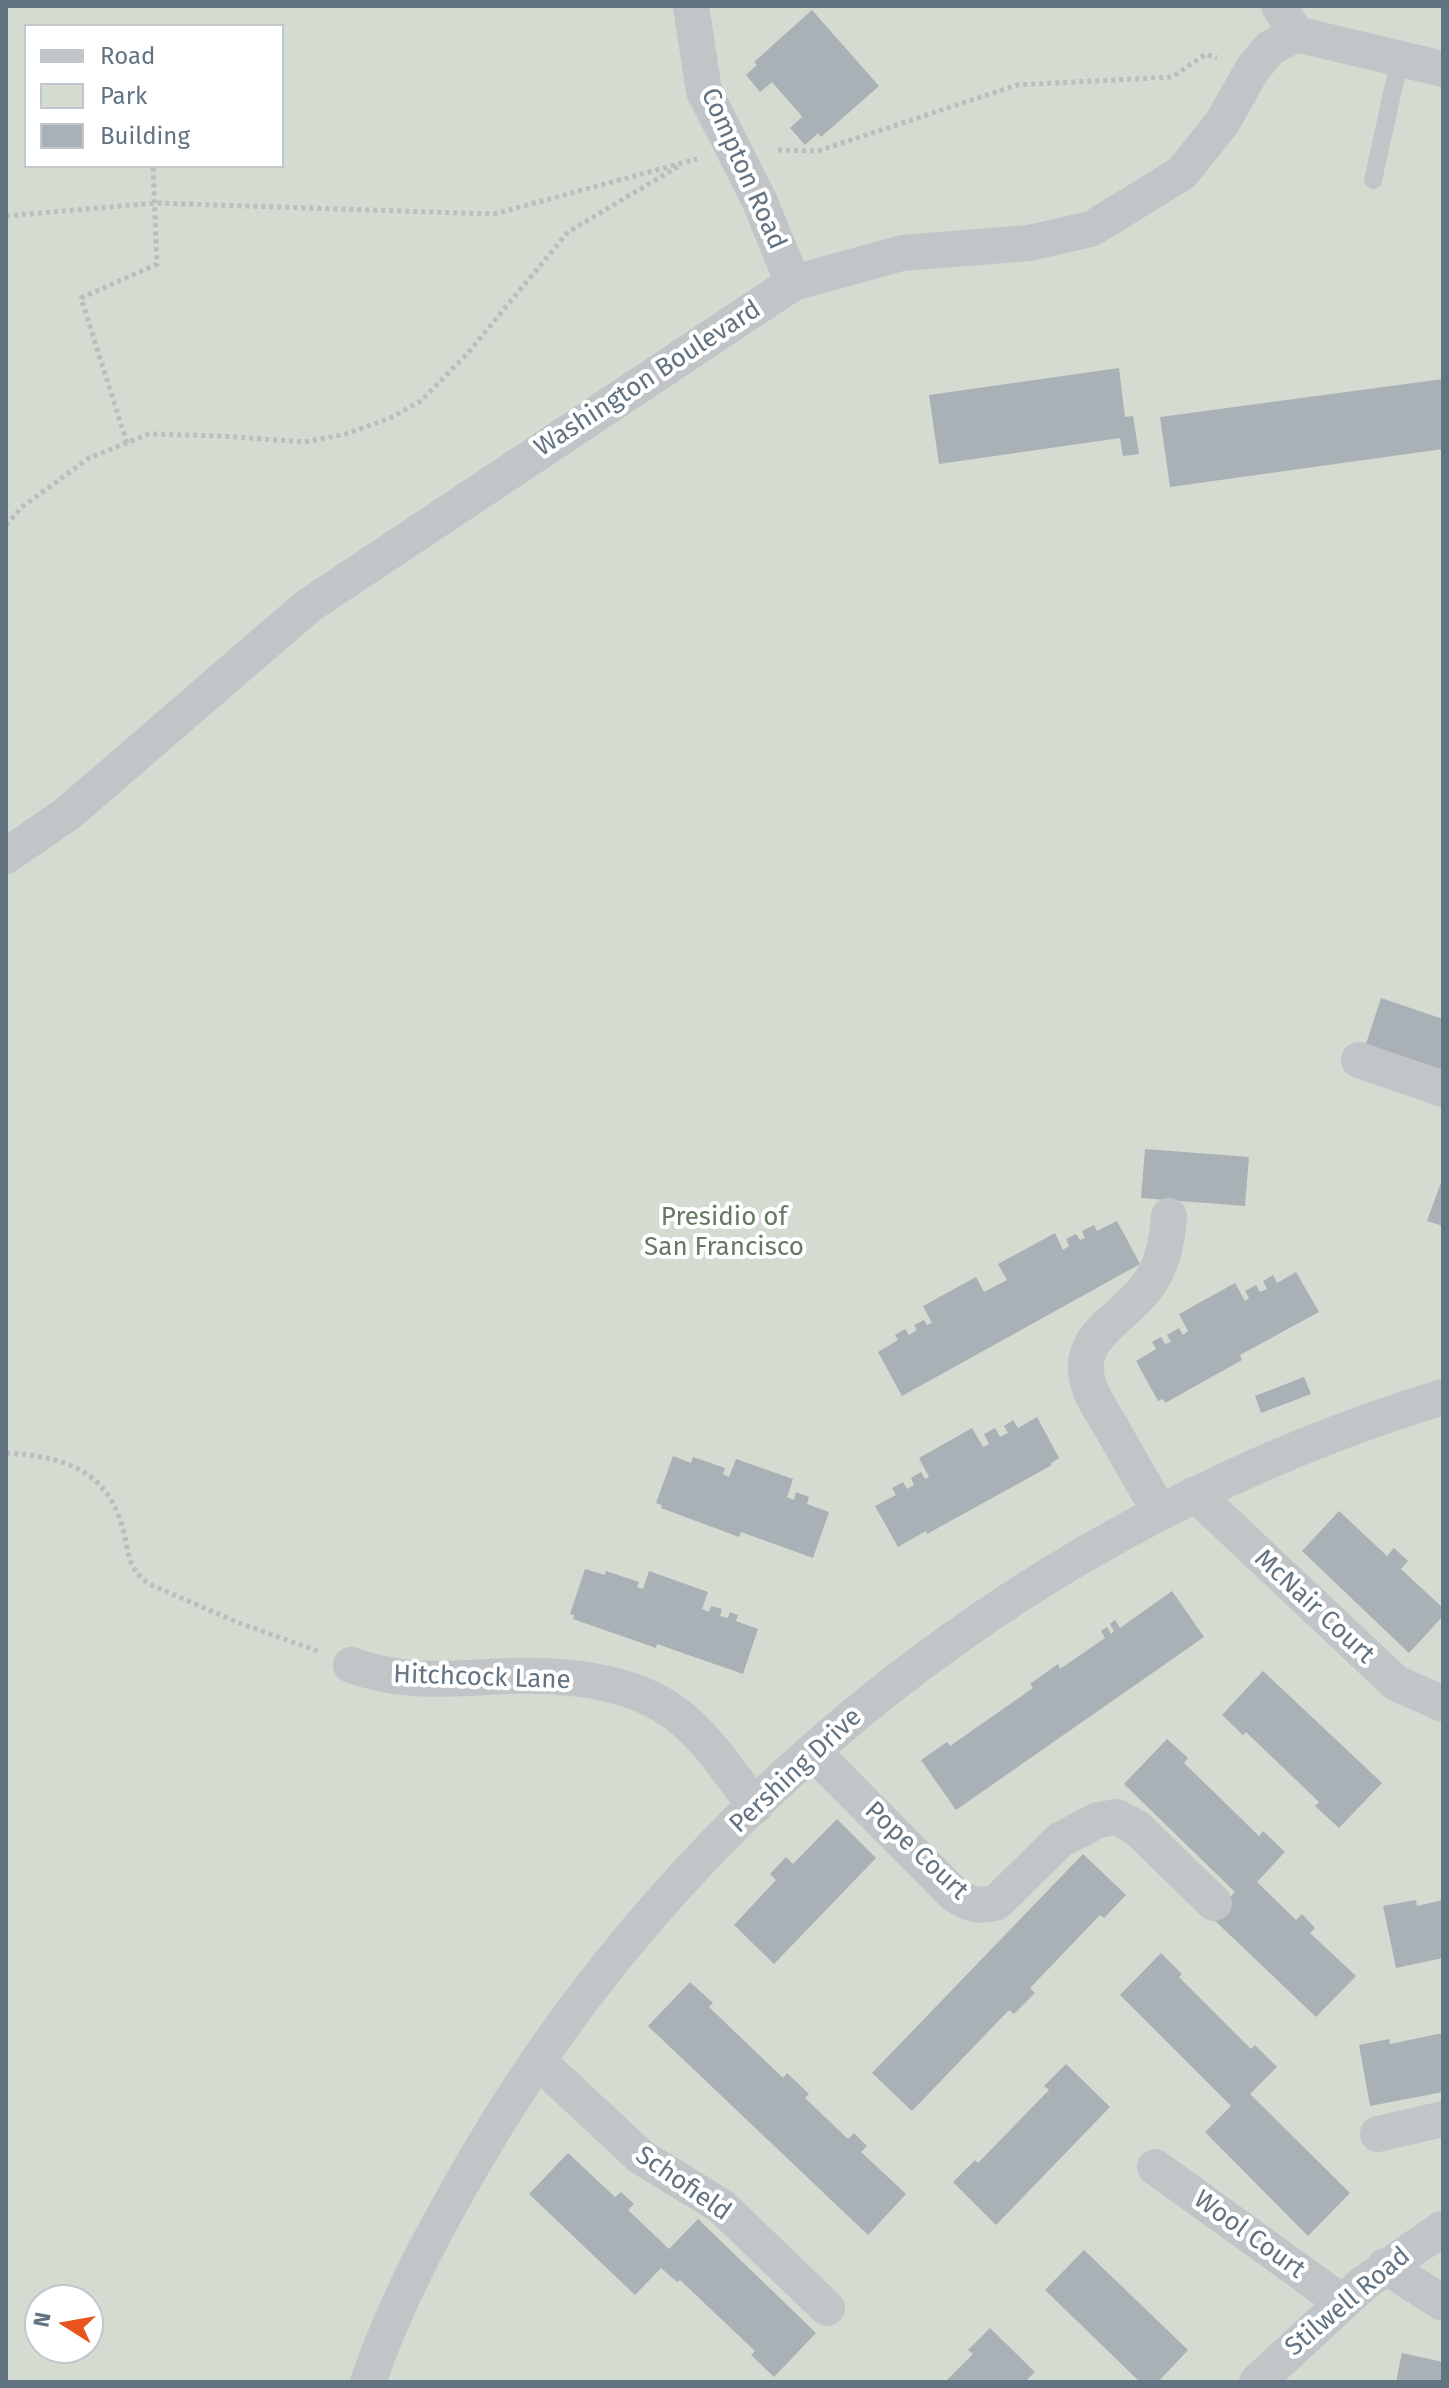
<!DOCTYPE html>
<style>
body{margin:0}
#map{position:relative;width:1449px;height:2388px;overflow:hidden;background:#f4f4f0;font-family:"Fira Sans",sans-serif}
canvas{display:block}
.frame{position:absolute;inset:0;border:8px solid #627382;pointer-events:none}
.legend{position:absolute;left:24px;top:24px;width:260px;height:144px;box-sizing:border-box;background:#fff;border:2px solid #c0c7cd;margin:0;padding:10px 14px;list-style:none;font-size:24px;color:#627382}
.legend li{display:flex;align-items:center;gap:16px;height:40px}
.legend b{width:40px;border:2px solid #c0c7cd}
.north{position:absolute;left:24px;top:2284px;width:80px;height:80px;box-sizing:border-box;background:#fff;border:2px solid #c0c7cd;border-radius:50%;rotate:281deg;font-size:22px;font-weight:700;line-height:32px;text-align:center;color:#627382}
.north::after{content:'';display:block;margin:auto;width:28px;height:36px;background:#e7541d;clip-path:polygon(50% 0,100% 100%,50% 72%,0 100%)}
</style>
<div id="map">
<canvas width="1449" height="2388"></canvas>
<div class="frame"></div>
<ul class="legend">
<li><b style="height:10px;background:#c1c5c8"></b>Road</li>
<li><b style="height:22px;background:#d4dbd1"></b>Park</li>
<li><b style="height:22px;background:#a9b1b7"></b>Building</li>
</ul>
<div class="north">N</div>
</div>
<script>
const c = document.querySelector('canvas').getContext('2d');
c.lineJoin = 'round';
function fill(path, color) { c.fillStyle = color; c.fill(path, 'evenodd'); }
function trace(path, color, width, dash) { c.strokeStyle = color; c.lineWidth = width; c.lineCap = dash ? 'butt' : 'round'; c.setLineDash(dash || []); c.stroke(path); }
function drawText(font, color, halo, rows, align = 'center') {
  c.font = font + ' "Fira Sans",sans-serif'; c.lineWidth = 8; c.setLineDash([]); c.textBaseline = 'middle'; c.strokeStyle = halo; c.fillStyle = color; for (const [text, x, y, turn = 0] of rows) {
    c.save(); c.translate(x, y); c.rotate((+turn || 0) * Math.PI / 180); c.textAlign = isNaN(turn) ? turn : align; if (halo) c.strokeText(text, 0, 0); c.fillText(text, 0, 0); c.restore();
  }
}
const green = new Path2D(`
 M6,6H1443V2382H6ZM26,26H282V166H26ZM40,2300H88V2348H40Z`);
const building = new Path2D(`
 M812,10L879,86L821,137L818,133L805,145L790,128L802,117L800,114L772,82L760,92L746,75L757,65L754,62Z
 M1119,368L1125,417L1133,416L1139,454L1123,456L1120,438L939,464L929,395Z
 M1443,379V449L1170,487L1160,417Z
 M1381,998L1443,1019V1070L1366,1044Z
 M1145,1149L1249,1157L1245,1206L1141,1198Z
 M1443,1177V1226L1427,1221Z
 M1117,1221L1140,1264L902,1396L878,1352L898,1340L895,1335L905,1329L909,1335L917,1330L914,1325L924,1320L927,1325L932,1323L923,1306L976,1277L984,1292L1007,1280L998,1264L1055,1233L1063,1250L1069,1246L1066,1239L1076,1234L1080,1240L1085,1238L1082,1231L1094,1225L1097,1231Z
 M1296,1272L1319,1312L1240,1355L1242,1360L1165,1403L1163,1399L1158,1401L1136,1361L1156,1349L1152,1342L1161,1337L1165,1344L1171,1342L1167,1335L1179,1328L1183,1335L1188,1331L1179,1314L1235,1283L1245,1301L1249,1298L1245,1291L1256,1285L1260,1292L1267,1289L1263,1281L1273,1275L1277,1283Z
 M1304,1377L1311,1394L1261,1413L1255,1396Z
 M1037,1417L1059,1458L1050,1464L1052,1465L927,1534L926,1531L898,1547L875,1506L896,1495L892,1488L903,1482L907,1489L914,1485L911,1478L921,1472L925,1479L929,1477L919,1458L972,1428L983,1447L989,1444L984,1434L995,1428L1000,1437L1008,1433L1004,1426L1013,1420L1018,1428Z
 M673,1456L691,1463L693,1457L725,1468L723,1474L729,1477L736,1459L793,1479L787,1497L794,1500L796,1492L809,1497L807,1504L829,1512L813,1558L741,1532L739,1537L661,1508L662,1505L656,1503Z
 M1339,1511L1387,1556L1394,1548L1408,1561L1401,1569L1443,1608V1616L1409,1653L1302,1551Z
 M585,1569L605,1575L606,1571L639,1582L637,1587L643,1589L649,1571L708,1592L702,1609L709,1612L711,1606L722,1609L720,1616L728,1618L730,1612L738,1615L736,1621L758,1629L743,1674L657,1644L656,1648L573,1619L574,1615L570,1614Z
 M1172,1591L1204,1637L956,1810L921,1760L947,1742L950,1746L1033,1688L1030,1684L1058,1664L1060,1669L1105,1638L1101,1631L1107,1627L1111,1634L1114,1631L1110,1624L1115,1620L1120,1628Z
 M1263,1671L1382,1783L1339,1828L1315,1806L1319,1802L1246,1732L1243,1735L1222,1715Z
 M1167,1739L1188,1758L1184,1763L1259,1836L1263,1831L1285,1852L1257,1882L1296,1920L1302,1914L1315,1928L1310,1933L1356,1976L1316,2017L1211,1917L1235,1892L1124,1784Z
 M837,1819L876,1858L774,1964L734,1925L776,1880L770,1874L786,1857L793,1864Z
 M1083,1854L1126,1895L1104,1918L1100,1915L1030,1988L1035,1993L1014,2014L1009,2010L912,2111L872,2073Z
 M1416,1900L1417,1906L1443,1900V1958L1396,1968L1383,1906Z
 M1161,1953L1182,1974L1179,1977L1251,2049L1255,2045L1277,2067L1250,2094L1350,2193L1308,2236L1205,2132L1231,2106L1120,1995Z
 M690,1982L713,2003L709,2007L783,2078L787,2073L809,2094L805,2098L848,2139L854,2133L867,2146L861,2152L906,2194L868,2235L648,2026Z
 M1443,2033V2092L1370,2106L1359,2045L1389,2039L1390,2044Z
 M1066,2064L1110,2107L996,2225L953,2182L975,2160L978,2163L1049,2090L1044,2086Z
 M568,2153L615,2197L621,2192L634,2204L628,2210L669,2249L698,2219L816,2333L774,2377L751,2355L755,2351L680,2280L677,2282L661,2268L635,2295L529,2194Z
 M1084,2250L1188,2350L1158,2382H1140L1045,2290Z
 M990,2328L1035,2372L1025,2382H945L973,2354L968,2350Z
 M1402,2353L1443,2362V2382H1396Z`);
const path = new Path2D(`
 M778,150L818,151L1017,85L1172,77L1206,54L1217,58
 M6,216L155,203L494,214L697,159
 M127,443L81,298L157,264L153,166
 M6,525L22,507L89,458L149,434L221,436L305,442L346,434L390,418L421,401L466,355L568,232L679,166
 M6,1453C67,1457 110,1470 125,1537C129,1558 130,1570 149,1584L239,1623L318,1651`);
const service = new Path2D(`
 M1373,180L1400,58`);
const minor = new Path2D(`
 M691,6L704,91L760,202L793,283
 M1279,6L1296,34
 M1296,34L1443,69
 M6,856L67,814L308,606L793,283L902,253L1029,243L1091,229L1182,173L1222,123L1252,70L1270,48L1296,34
 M1359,1060L1443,1089
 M1195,1494L1396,1683L1443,1704
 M1160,1512C1144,1485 1129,1459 1114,1432C1106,1418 1096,1404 1090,1389C1070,1337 1124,1320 1148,1285C1163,1265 1167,1241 1169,1216
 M351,1665C401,1683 438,1679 489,1677C550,1673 626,1676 676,1714C708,1738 731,1775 755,1806
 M813,1752L954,1894C968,1904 980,1908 997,1902L1060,1840L1098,1820L1117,1817L1137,1828L1214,1903
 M538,2061L641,2157L721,2206L827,2308
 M1378,2134L1443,2119
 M1155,2167L1342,2302
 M1385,2266L1443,2303
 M368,2382C395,2303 435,2229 477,2157C688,1796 1044,1518 1443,1397
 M1257,2382L1364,2283L1443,2228`);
const streetNames = [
 ["Compton Road",743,169,66],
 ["Washington Boulevard",648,379,-33],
 ["McNair Court",1314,1607,43],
 ["Hitchcock Lane",482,1678,2],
 ["Pershing Drive",796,1771,-43],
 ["Pope Court",916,1851,43],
 ["Schofield",683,2184,35],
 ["Wool Court",1249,2235,36],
 ["Stilwell Road",1348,2302,-40]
];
const parkNames = [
 ["Presidio of",724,1218],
 ["San Francisco",724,1248]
];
fill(green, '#d4dbd1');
fill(building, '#a9b1b7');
trace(path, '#bbbdbf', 5, [4, 4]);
trace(service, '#c1c5c8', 18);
trace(minor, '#c1c5c8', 36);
drawText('26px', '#627382', '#fff', streetNames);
drawText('26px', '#657961', '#fff', parkNames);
</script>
